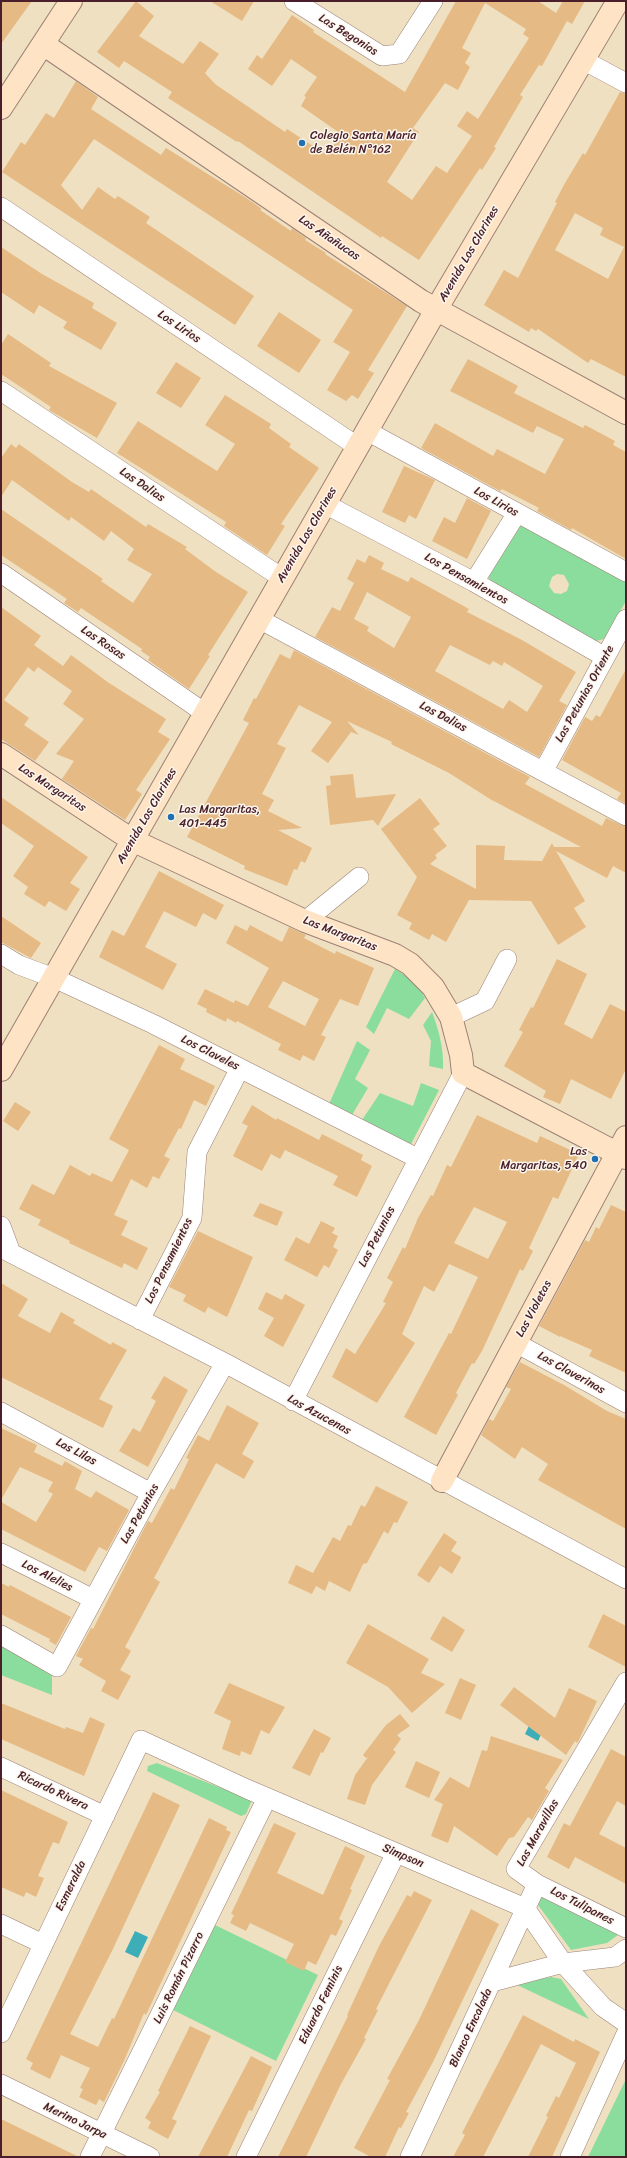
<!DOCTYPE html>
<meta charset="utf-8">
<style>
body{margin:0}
#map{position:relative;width:627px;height:2158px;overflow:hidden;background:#efe0c1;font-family:Sriracha,sans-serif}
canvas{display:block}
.frame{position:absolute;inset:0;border:2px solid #4a1f2b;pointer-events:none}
</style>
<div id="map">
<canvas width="627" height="2158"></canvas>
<div class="frame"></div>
</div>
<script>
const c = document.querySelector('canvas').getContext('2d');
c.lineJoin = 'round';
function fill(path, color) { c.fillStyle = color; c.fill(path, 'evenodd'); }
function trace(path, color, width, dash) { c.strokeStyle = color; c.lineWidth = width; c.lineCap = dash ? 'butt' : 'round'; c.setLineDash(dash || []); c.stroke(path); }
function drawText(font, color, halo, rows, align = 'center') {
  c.font = font + ' Sriracha,sans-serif'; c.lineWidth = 3; c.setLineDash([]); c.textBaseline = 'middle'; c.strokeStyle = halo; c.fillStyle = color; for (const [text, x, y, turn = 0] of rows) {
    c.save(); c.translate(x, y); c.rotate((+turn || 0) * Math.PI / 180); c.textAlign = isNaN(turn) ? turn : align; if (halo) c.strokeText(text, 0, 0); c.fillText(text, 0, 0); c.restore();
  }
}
const green = new Path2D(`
 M520,525L626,582V601L604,639L596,641L491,584L488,574ZM557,574L564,575L569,584L567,591L561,594L554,593L549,586L552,577Z
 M395,969C407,976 419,985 425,998L409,1019L387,1008L374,1034L366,1027Z
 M432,1012C439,1031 444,1049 443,1069L429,1066L431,1041L423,1025Z
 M357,1041L370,1050L355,1079L368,1088L352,1115L329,1104Z
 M421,1083L439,1090L410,1146L362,1120L380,1093L413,1106Z
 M1,1641L52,1668V1695L1,1675Z
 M157,1763L252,1800L246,1814L241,1816L147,1771L148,1766Z
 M541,1895L622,1932L607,1943L571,1950L538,1905Z
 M215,1925L318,1975L276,2061L173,2010Z
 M551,1977L561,1979L589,2019L515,1984Z
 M626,2079V2157H588Z`);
const water = new Path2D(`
 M536,1711L549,1718L538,1741L525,1734Z
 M135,1931L148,1937L138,1958L125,1952Z`);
const building = new Path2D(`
 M1,1H32L1,44Z
 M136,1L154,16L139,36L183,64L200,41L219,54L205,73L215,84L285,132L287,129L327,155L341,134L301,106L306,97L304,96L317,77L291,59L272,86L248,69L257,55L262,59L292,15L314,30L313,32L405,92L456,1H538L556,13L563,1H585L572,24L567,21L542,66L539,65L520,95L523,97L494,147L496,148L482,170L480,168L419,260L382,236L381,238L238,141L237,142L168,98L172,92L124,61L119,68L97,52ZM485,3L526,29L523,34L529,38L478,119L467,111L457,126L472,136L447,173L436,166L412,200L387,182L419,132L413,128L445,83L458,90L470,67L465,63L471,53L462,48Z
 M210,1H254L242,21Z
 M76,81L98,97L91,109L161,155L166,148L248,199L262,209L260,210L291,231L292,228L306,238L305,240L326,253L325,254L407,306L368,370L374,373L358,399L352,395L346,401L327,390L350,352L333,342L353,310L94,139L61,185L82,210L98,187L115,199L118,196L150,217L146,223L254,296L235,325L2,172L21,142L25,145L46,113L54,118Z
 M620,92L626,94V377L591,359L588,363L538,329L536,331L531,328L529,332L484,305L504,270L518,278L557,203L555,202L565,183L583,153L585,155ZM575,213L603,228L600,235L624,247L608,279L555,250Z
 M1,247L42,274L94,303L92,308L117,323L101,350L63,328L67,322L39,305L34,314L1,292Z
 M279,312L321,340L299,373L257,346Z
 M8,334L51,363L49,366L117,403L97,438L49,410L51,407L1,374V345Z
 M468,359L518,386L514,393L583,428L585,425L615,441L613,445L626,452V559L572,528L571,530L537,511L539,508L502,489L500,491L421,448L435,423L493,456L497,449L545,474L564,439L537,426L533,433L450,391Z
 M176,362L201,378L181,408L156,393Z
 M225,395L271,424L269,428L291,444L289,447L319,468L281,524L285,526L267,555L224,526L226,522L117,453L138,421L217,471L235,444L205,425Z
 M11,444L16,448L19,444L72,482L89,492L91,489L146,527L148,524L187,547L185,549L216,572L248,592L208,655L210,656L189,689L148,660L150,657L141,651L142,649L81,608L78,612L64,603L67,599L1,555V509L103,579L101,581L133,603L152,574L127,560L134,549L111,531L104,541L71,517L69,521L12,480L1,497V458Z
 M404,466L435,480L416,519L409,515L405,523L382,512Z
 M467,498L491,511L467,559L432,541L444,517L455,523Z
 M369,555L384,563L381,569L408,582L411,577L469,609L467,612L522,640L576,672L559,701L567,705L539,757L315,637L332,607L340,611L354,583L347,579L357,559L365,563ZM367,592L411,617L394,648L367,631L369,627L354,619ZM450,645L490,665L493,661L502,666L504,662L543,686L527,712L509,700L503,709L435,671Z
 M1,607L41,636L34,645L63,666L71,655L109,683L166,719L158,732L170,739L136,790L142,794L125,820L62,779L74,761L56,754L84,719L63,704L72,691L38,667L34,672L28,667L4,700L29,718L24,725L49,742L35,761L1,739Z
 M294,650L530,777L525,784L602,826L606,818L626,827V873L613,866L607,878L556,851L585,901L574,908L586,927L558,945L531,901L469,900L446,942L432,934L429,940L409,929L412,923L397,915L417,877L381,829L420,798L440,824L433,829L447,846L435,855L437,858L430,864L476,889V845L505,846L504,860L542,861L552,843L554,847H581L490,799L449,773L391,744L392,742L347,721L359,735L351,732L328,763L311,751L332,722L299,705L277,744L286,748L262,794L274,800L268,811L302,828L278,830L312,848L305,863L301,861L297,870L294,869L287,886L244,869L245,866L187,837L249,723L243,720L254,698L256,699L280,654L290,659Z
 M626,669V804L617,799L621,793L562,760L585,717L592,721L596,715L600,717Z
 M353,774L356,798L396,794L378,826L373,820L330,825L326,786L331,785L330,776Z
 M1,797L88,857L70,883L80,889L66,911L49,901L45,907L24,894L28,887L13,876L34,846L1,823Z
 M159,871L224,905L216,920L203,913L196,927L164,911L145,947L177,964L163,990L99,957L112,930L124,936Z
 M1,916L41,943L31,958L1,942Z
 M235,925L247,931L250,925L282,942L289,927L306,935L304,938L335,954L336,951L374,968L358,1006L340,999L321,1035L326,1037L314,1061L303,1055L300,1061L278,1050L281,1044L237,1021L236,1023L227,1018L226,1022L206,1012L207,1009L197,1004L205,989L234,1003L235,1000L248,1006L269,968L226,943ZM283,981L319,999L305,1026L268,1007Z
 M557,959L587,974L564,1024L592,1039L610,1004L626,1012V1069L611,1099L571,1079L560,1104L543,1097L546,1091L504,1066L523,1032L519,1030L531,1007L533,1008Z
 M159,1045L185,1059L180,1069L215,1086L206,1106L194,1100L181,1129L179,1128L164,1156L170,1159L159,1179L153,1176L147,1188L131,1179L114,1215L128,1221L121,1235L148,1248L137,1270L124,1263L122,1268L69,1243L70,1241L38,1225L41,1220L19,1209L32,1184L54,1195L70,1165L90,1176L92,1173L112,1182L129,1150L109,1139Z
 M15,1102L31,1112L18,1131L3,1121Z
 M252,1105L276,1120L277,1118L319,1140L322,1134L363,1155L361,1160L372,1166L357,1197L333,1185L338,1176L285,1150L280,1159L271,1154L262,1171L233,1156L248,1126L242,1123Z
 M477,1115L537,1143L540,1136L579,1154L558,1199L553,1197L529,1248L533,1251L523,1271L520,1269L482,1351L474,1364L472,1363L456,1393L458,1395L436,1435L404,1417L449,1333L451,1334L478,1277L449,1264L434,1292L424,1286L402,1334L415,1343L377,1403L332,1377L346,1348L355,1354L386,1303L383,1302L393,1282L387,1278L403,1247L405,1249L418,1218L431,1195L433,1196L447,1165L451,1167ZM474,1207L507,1222L488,1259L454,1243Z
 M260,1203L283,1212L277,1226L253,1216Z
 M611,1205L626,1212V1373L589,1356L592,1350L560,1336V1337L539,1326L585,1240L589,1242L596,1227L599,1229Z
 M321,1221L335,1228L332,1233L338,1236L333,1247L338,1250L329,1268L324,1265L317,1277L284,1260L296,1237L309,1244Z
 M198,1231L253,1257L227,1317L208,1307L205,1313L183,1301L186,1295L169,1287Z
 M1,1283L28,1299L18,1316L50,1333L61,1312L75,1320L73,1323L111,1345L112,1342L127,1350L99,1399L113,1406L103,1428L1,1377Z
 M266,1292L282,1300L285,1294L305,1305L283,1347L264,1336L274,1318L258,1309Z
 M520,1362L564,1385L607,1411L626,1419V1529L538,1480L548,1464L522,1447L515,1459L481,1435L489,1419L493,1421L511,1389L506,1387Z
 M164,1376L188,1390L148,1467L119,1451L133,1428L140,1432L156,1401L151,1398Z
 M227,1405L259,1423L242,1454L254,1461L244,1479L216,1463L154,1578L160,1582L125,1647L131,1651L120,1670L131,1676L118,1700L101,1691L106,1681L79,1665L83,1659L76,1656L91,1628L93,1629L148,1521L152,1523L171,1488L174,1490L189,1459L186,1458L198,1435L209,1441Z
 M1,1428L37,1445L34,1452L62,1466L65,1461L82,1471L75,1489L91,1498L96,1491L129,1510L107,1551L99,1547L85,1572L1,1529V1502L36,1522L53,1494L48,1491L53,1482L20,1467L1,1500Z
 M376,1486L408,1502L397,1523L394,1522L388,1534L384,1531L367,1563L363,1564L350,1592L329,1581L325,1591L316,1586L312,1594L288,1583L296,1565L313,1573L333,1537L340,1541L348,1525L351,1526L361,1505L365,1507Z
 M444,1533L457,1542L451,1551L461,1557L460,1560L452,1574L440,1566L429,1583L417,1575Z
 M1,1583L9,1587L10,1585L71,1617L56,1645L49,1641L50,1639L1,1614Z
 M603,1614L626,1626V1667L588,1647Z
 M443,1616L465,1630L452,1652L430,1639Z
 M368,1624L429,1659L421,1673L445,1684L412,1713L388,1687L346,1663Z
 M460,1678L476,1685L461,1720L445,1713Z
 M229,1683L285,1707L269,1734L261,1730L251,1755L241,1751L240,1756L222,1749L231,1721L214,1713Z
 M514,1687L555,1718L569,1688L597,1701L579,1740L577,1743L575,1741L566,1755L500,1705Z
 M1,1703L65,1729L66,1727L83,1733L90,1717L105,1724L84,1776L1,1739Z
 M400,1714L410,1726L397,1735L401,1739L393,1750L396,1752L372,1785L365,1805L347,1799L355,1775L368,1757L366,1758L363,1755L386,1725Z
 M314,1729L331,1738L323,1753L321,1752L310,1776L292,1768Z
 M491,1736L563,1760L545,1788L549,1791L532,1820L528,1817L514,1837L509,1838L497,1856L454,1826L448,1843L431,1836L443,1804L434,1800L450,1777L469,1788L482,1750L487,1751Z
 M611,1749L626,1757V1806L617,1801L599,1834L626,1848V1884L575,1857L569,1869L547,1857L564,1823L570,1826Z
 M416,1761L440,1772L429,1798L405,1787Z
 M1,1790L68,1822L59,1844L53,1842L38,1876L44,1878L36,1897L26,1892L24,1897L1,1887Z
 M153,1792L180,1805L112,1951L70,2034L98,2047L112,2018L114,2019L209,1818L227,1827L226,1830L231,1832L146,2015L144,2013L124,2061L104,2102L99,2099L96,2105L79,2097L83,2089L80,2088L90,2068L61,2055L50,2079L30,2069L33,2063L26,2059Z
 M274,1823L296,1833L277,1873L323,1895L345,1846L365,1856L350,1889L352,1890L339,1919L343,1921L336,1936L331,1934L316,1965L308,1961L304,1971L285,1962L294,1944L250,1923L246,1931L230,1923L234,1915L231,1914Z
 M414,1891L432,1900L376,2009L378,2010L364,2038L366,2039L341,2084L306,2157H278L348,2016L347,2015L379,1946L407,1895L411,1897Z
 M471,1909L499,1924L433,2062L406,2112L409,2113L401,2128L399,2127L385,2157H371L354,2148L390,2080L387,2079L419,2020Z
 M523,2015L574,2042L575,2039L600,2052L552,2157H528L548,2117L546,2116L556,2096L559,2098L576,2063L541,2044L483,2157H453L465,2135L462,2133Z
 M190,2026L211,2036L172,2119L177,2121L168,2139L148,2128L151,2122L145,2118L160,2092L158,2091Z
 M251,2056L272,2067L252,2111L249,2110L227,2157H198Z
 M1,2119L79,2157H1Z`);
const street = new Path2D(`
 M294,1L382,56L399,54L433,1
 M583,60L626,83
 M1,207L358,447
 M1,391L282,578
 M367,431L626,572
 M325,504L474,582L605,657
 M1,573L205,713
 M474,582L517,513
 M259,619L626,816
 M544,770L626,619
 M305,921L359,877
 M1,954L19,965L54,978L153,1024L417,1158
 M451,1017L485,1001L507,959
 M1,1226L11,1253
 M1,1248L225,1363L626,1579
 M140,1320L192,1218L197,1152L240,1068
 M516,1343L626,1403
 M293,1401L463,1073
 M1,1412L151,1493
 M1,1553L93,1599
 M1,1635L57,1667L151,1493L225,1363
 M1,1767L105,1816
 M537,1884L626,1928
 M1,1924L43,1944
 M492,1982L563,1963L615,1957L626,1949
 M1,2033L141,1740L247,1789L525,1908L563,1963L603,2007L626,2023
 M1,2084L150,2157
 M90,2157L267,1798
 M246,2157L396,1853
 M410,2157L537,1884L516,1869L626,1682
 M570,2157L626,2034`);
const secondary = new Path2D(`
 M43,44L421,301L626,413
 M1,108L71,1
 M1,754L132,840L305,921L395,955L410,964L433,987L451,1017L461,1055L463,1073L626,1158
 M1,1070L444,296L618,1
 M442,1481L626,1137`);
const markers = [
 [302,143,4,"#1f6fb2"],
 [171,817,4,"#1f6fb2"],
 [595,1159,4,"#1f6fb2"]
];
const streetNames = [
 ["Las Begonias",348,35,32],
 ["Las Añañucas",329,238,34],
 ["Avenida Los Clarines",469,254,-60],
 ["Los Lirios",179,327,34],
 ["Las Dalias",142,485,34],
 ["Los Lirios",496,502,29],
 ["Avenida Los Clarines",307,535,-60],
 ["Los Pensamientos",466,579,29],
 ["Las Rosas",103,643,34],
 ["Las Petunias Oriente",585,694,-61],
 ["Las Dalias",443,717,28],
 ["Las Margaritas",52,788,33],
 ["Avenida Los Clarines",147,816,-60],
 ["Las Margaritas",340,934,21],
 ["Los Claveles",210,1053,27],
 ["Las Petunias",377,1237,-63],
 ["Los Pensamientos",169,1261,-64],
 ["Las Violetas",534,1309,-62],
 ["Las Claverinas",571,1373,29],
 ["Las Azucenas",319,1415,29],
 ["Las Lilas",76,1452,28],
 ["Las Petunias",140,1514,-61],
 ["Los Alelies",47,1576,27],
 ["Ricardo Rivera",53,1791,25],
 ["Las Maravillas",538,1833,-61],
 ["Simpson",403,1856,23],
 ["Esmeralda",71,1886,-64],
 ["Los Tulipanes",582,1906,27],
 ["Luis Román Pizarro",179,1978,-64],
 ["Eduardo Feminis",321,2005,-64],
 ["Blanco Encalada",471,2028,-65],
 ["Merino Jarpa",75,2121,26]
];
const poiNames = [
 ["Colegio Santa María",310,136],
 ["de Belén N°162",310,150],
 ["Las Margaritas,",179,810],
 ["401-445",179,824],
 ["Las",587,1152,"right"],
 ["Margaritas, 540",587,1166,"right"]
];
fill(green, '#8bdd9d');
fill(water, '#3daeb7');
fill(building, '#e5ba85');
trace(street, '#9c8076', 20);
trace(secondary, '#9c8076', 24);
trace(street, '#fff', 19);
trace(secondary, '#fee4c5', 22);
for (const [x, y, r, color] of markers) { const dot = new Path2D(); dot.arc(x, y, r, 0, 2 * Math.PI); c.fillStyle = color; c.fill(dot); trace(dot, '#fbf7ec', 1.5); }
drawText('12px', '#4a1f2b', '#fbf7ec', streetNames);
drawText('12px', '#4a1f2b', '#fbf7ec', poiNames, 'left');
</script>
